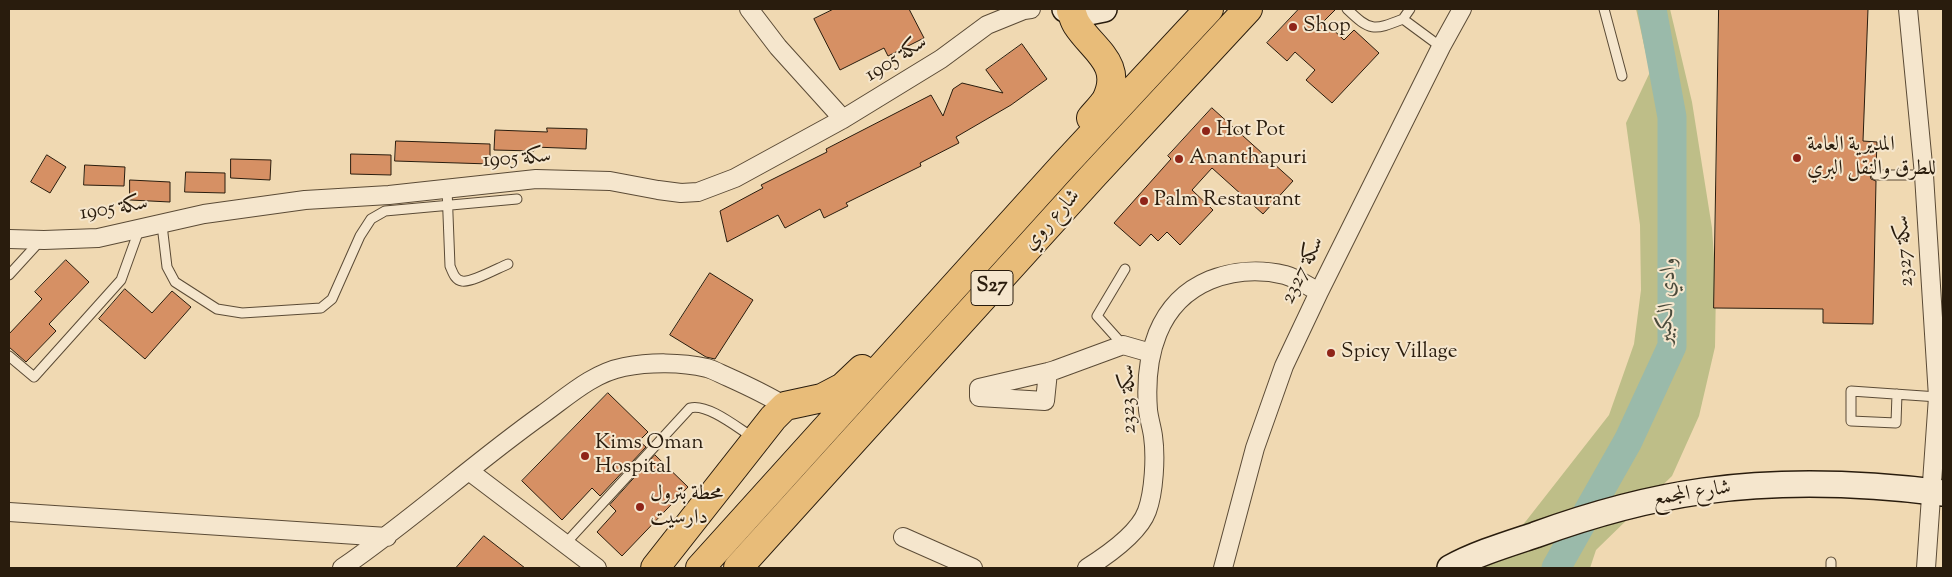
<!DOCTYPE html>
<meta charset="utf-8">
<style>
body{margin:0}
#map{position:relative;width:1952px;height:577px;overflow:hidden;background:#f0d9b2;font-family:"Sorts Mill Goudy",serif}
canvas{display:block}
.frame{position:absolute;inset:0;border:10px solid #291c0d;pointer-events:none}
</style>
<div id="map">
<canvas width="1952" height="577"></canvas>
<div class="frame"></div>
</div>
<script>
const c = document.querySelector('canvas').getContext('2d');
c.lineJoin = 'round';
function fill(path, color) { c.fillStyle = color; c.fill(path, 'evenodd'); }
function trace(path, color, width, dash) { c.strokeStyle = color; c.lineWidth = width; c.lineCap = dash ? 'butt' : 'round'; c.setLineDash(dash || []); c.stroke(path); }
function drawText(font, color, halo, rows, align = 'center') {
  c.font = font + ' "Sorts Mill Goudy",Amiri,serif'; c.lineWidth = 4; c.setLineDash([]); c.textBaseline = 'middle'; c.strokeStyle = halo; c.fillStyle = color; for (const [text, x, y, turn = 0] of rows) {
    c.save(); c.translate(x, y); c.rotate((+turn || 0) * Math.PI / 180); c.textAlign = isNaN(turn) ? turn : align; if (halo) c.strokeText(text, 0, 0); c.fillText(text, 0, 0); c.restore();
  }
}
const green = new Path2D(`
 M1636,9H1670L1692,102L1712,228L1716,287L1715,347L1699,416L1672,476L1596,550L1590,568H1484L1526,521L1609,415L1634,344L1641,290L1640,225L1626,123L1650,72Z`);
const river = new Path2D(`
 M1556,568L1628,441L1672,346V117L1652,9`);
const building = new Path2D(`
 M834,9H909L924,38L888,56L884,48L840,70L814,19Z
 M1299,9H1336L1324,21L1344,40L1354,30L1379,53L1332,103L1306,80L1315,70L1295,52L1287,61L1267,43Z
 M1719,9H1868L1863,141L1877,142L1876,169L1872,170L1870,175L1871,179L1876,181L1873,324L1823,323V309L1714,308Z
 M1022,44L1047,79L1011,105L956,137L959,143L920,163L921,166L846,203L848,206L824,218L820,209L785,228L778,215L727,242L720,211L763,188L761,185L827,152L826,149L931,95L943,116L953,89L962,83L1003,93L986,70Z
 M1212,108L1293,181L1263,214L1212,168L1192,190L1213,210L1196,228L1180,245L1167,232L1158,241L1151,234L1140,246L1114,223L1171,159L1168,156Z
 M547,128L587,129L586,149L534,147V151L494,150L495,130L547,132Z
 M396,141L490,144V164L395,161Z
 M351,154L391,155V175L351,174Z
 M47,155L66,167L50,193L31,182Z
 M231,159L271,160L270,180L231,178Z
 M85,165L125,167L124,186L84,185Z
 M186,172L225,173V193L185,192Z
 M130,180L170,182V202L130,200Z
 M66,260L89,282L49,324L56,331L26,362L9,347V334L42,299L35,292Z
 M710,273L753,300L715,359L706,357L670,335Z
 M125,289L152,313L172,291L191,307L145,359L99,319Z
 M608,393L648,432L639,441L646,447L600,496L592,488L562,520L522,481Z
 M655,455L688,487L622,556L597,532L616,511L610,505Z
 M484,536L525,568H456Z`);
const lane = new Path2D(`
 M1347,9C1370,31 1373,31 1403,19
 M1410,9L1403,19L1441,47
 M1604,9L1622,76
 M1876,175H1924
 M447,189L450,266C453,273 455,280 462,281C471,283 498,268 508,264
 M162,225L167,267L175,282L217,309L242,313L321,308L332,299L360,236L371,219L385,211L517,199
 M9,275L41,240
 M1123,345L1097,316L1125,269
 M9,356L34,377L121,280L139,230
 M1897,394L1896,423L1851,421V391L1938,397
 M565,544L690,408C708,403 739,429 754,438
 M1831,568V562`);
const street = new Path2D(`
 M749,9L778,47L843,119
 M1908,9L1924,175L1938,397L1926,568
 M9,239L44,240L98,238L204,214L305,200L389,195L536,179L610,181L658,190L681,193L698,192L735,178L843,119L941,59L987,25L1024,10L1031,9
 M1048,372L1045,401L979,397V388L1048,372L1055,370L1123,345L1151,353
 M469,471L597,568
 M9,512L387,537
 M903,537L973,568
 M342,568C412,520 474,463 543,414C568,396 593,373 624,367C650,362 681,362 707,368C714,370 721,374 728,377C748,386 767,395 785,406
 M1087,568C1106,556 1139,533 1147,511C1154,492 1156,457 1153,436C1152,428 1149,419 1148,410C1144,357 1157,302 1210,280C1233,271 1260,269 1285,275C1296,278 1308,286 1319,292
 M1223,568L1255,448L1284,366L1319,292L1441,47L1462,9`);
const secondary = new Path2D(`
 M1065,9L1084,13L1104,9
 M1450,568C1475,554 1508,544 1535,535C1590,515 1647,499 1704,491C1783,480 1864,483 1943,493`);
const primary = new Path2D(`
 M1071,11C1073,15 1074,21 1077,25C1093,50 1124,64 1106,100C1102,106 1096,112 1091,118
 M655,568L773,418L785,406L822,398L843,387L862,369
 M700,568L1063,166L1209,9
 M738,568L1092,177L1248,9`);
const markers = [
 [1293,27,5,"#8f2418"],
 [1206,131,5,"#8f2418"],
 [1797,158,5,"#8f2418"],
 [1179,159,5,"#8f2418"],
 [1144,201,5,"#8f2418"],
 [1331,353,5,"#8f2418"],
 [585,456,5,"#8f2418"],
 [640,507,5,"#8f2418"]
];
const shields = [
 [992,288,42]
];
const shieldNames = [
 ["S27",992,288]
];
const poiNames = [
 ["Shop",1303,27],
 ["Hot Pot",1216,131],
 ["المديرية العامة",1807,146],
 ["للطرق والنقل البري",1807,170],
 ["Ananthapuri",1189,159],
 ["Palm Restaurant",1154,201],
 ["Spicy Village",1341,353],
 ["Kims Oman",595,444],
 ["Hospital",595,468],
 ["محطة بترول",650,495],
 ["دارسيت",650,519]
];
const streetNames = [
 ["سكة 1905",897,60,-32],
 ["سكة 1905",517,160,-4],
 ["سكة 1905",114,210,-9],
 ["شارع روي",1053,221,-48],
 ["سكة 2327",1906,251,-94],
 ["سكة 2327",1304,271,-64],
 ["سكة 2323",1130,399,-92],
 ["شارع المجمع",1692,495,-9]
];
const waterNames = [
 ["وادي الكبير",1669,301,-87]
];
fill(green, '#bebe88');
trace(river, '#9abaaa', 29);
fill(building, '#d69064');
trace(building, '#291c0d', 1);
trace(lane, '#5b4b36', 11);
trace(street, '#5b4b36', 20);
trace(secondary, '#291c0d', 28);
trace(primary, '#291c0d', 30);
trace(lane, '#f5e6cd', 9);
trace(street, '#f5e6cd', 18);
trace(secondary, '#f5e6cd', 25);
trace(primary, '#e8bc79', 28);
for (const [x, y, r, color] of markers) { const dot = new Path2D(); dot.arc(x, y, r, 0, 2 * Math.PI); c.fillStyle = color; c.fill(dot); trace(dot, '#f5e6cd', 2); }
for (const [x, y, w] of shields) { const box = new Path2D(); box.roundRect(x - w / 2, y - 17.5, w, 35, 4); c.fillStyle = '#f5e6cd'; c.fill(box); trace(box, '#291c0d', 1); }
drawText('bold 20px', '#291c0d', null, shieldNames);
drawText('21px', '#291c0d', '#f5e6cd', poiNames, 'left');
drawText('21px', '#291c0d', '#f5e6cd', streetNames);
drawText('italic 22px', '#4b4b3c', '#f5e6cd', waterNames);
</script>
